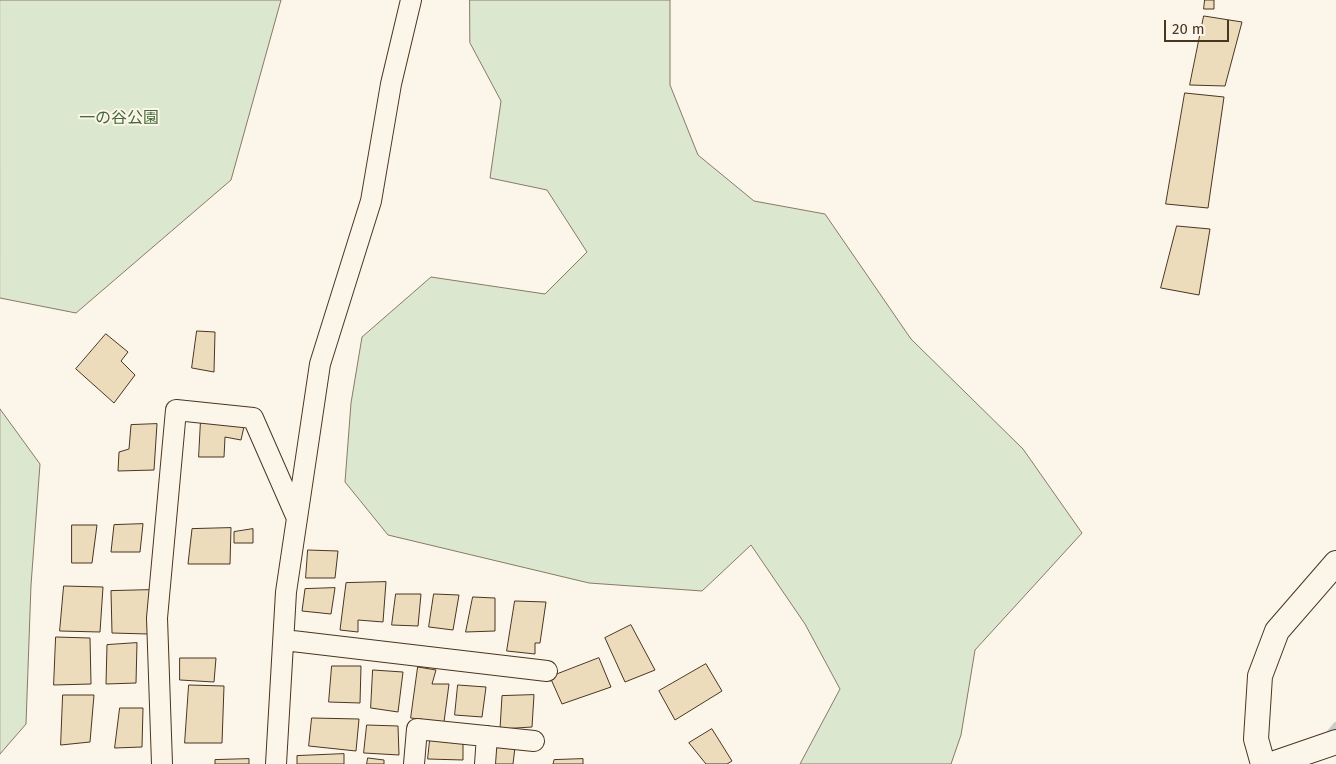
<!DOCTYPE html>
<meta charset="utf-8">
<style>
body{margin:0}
#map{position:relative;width:1336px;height:764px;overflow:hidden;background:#fbf6e9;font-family:"Fira Sans",sans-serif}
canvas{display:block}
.scale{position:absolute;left:1164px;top:20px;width:65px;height:22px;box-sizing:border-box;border:2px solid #4a3520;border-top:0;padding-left:6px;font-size:15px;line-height:18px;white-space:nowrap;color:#4a3520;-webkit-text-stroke:4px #fbf6e9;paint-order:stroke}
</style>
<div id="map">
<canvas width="1336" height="764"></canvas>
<div class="scale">20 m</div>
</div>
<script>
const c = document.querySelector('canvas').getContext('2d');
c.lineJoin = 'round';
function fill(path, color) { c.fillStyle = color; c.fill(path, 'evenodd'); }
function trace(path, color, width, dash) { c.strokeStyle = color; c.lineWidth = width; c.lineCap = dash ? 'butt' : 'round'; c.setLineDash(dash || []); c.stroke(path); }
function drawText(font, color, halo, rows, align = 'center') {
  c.font = font + ' "Fira Sans","Noto Sans JP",sans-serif'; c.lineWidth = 4; c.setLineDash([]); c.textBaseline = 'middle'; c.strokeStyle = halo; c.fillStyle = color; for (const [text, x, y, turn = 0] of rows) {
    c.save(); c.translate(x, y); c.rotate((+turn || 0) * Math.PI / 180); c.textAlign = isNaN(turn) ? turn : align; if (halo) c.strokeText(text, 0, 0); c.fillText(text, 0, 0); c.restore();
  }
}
const green = new Path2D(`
 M0,0H281L231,180L76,313L0,298Z
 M470,0H670V85L698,155L754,201L825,214L911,339L1023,449L1082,533L975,650L961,735L951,764H800L840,689L805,624L751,545L702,591L589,583L388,535L345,482L351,403L362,337L431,277L545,294L587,252L547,190L490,178L501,101L470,43Z
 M0,409L40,464L31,585L26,724L0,754Z`);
const stream = new Path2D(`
 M1326,737L1336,725`);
const building = new Path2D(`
 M1205,0H1214V9H1204Z
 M1204,16L1242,22L1225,86L1190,85Z
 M1185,93L1224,97L1208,208L1166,204Z
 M1177,226L1210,229L1199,295L1161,288Z
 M197,331L215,332L214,372L192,368Z
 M106,334L128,352L121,361L135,375L114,403L76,369Z
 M201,419L245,422L241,440L225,437L224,457H199Z
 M157,424L154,470L118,471L119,452L129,449L131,425Z
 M143,524L140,552H111L114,525Z
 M72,525H97L92,563H72Z
 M231,528L230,564H188L192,529Z
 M253,529V543H234V532Z
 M308,550L338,551L335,578H306Z
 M386,582L383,622L358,620V632L340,630L346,583Z
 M64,586L103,587L100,632L60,631Z
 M335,588L331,614L302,611L305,589Z
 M152,590L148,634L112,633L111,591Z
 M396,594H421L418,626L392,625Z
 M434,594L459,595L453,630L429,627Z
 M473,597L495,598V631L466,632Z
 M515,601L546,602L540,643H535V654L507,651Z
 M631,625L655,670L625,682L605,638Z
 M56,637L90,638L91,684L54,685Z
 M137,643L136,683L106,684L107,645Z
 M180,658H216L214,682L180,680Z
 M599,658L611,687L562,704L550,677Z
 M706,664L722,691L675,720L659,691Z
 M332,666H361L360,703L329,702Z
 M418,667L436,670L432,684H449L444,722L411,718Z
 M373,670L403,672L398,712L371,708Z
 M189,685L224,686L222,743H185Z
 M458,685L486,687L482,717L455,715Z
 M63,695H94L90,742L61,745Z
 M534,695L532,727L500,729L502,696Z
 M120,708H143L142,747L115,748Z
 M312,718L359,719L356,751L309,746Z
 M367,725L398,726L399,755L364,753Z
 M712,729L732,761L727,764H706L689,743Z
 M430,740H463V760L428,759Z
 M496,747H515L513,764H495Z
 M344,754V764H297V756Z
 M368,758L384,760V764H367Z
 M249,759V764H215V760Z
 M583,759V764H553L554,760Z`);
const minor = new Path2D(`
 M284,640L547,671
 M162,764L157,618L176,410L253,418L296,516
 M276,764L286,592L320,364L371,201L391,84L411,0
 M414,764L417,729L534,741
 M485,764L487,736`);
const tertiary = new Path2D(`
 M1263,764L1256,739L1260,676L1277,631L1336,563
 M1272,764L1336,742`);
const parkNames = [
 ["一の谷公園",119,119]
];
fill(green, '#dce7d0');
trace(green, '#887966', 1);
trace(stream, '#c9cecd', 6);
fill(building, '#ecdcbc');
trace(building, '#4a3520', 1);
trace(minor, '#4a3520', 22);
trace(tertiary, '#4a3520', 26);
trace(minor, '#fbf6e9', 20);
trace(tertiary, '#fbf6e9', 24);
drawText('16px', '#436837', '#fbf6e9', parkNames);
</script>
